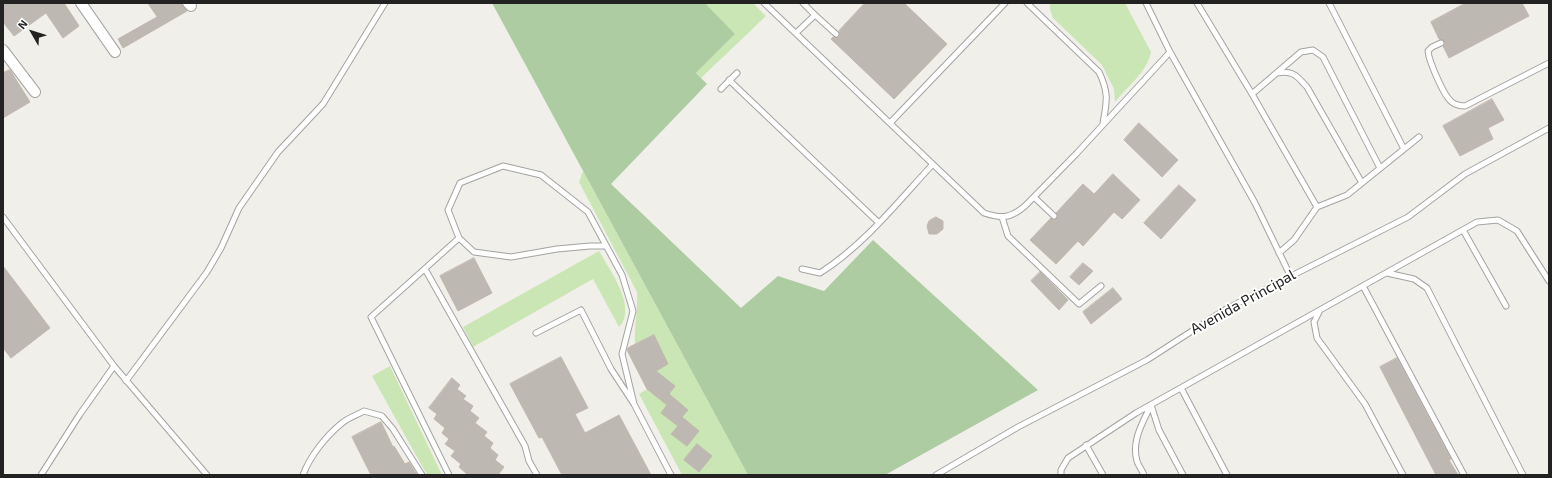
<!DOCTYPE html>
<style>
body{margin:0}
#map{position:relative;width:1552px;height:478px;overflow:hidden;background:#f1efea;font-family:"Exo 2",sans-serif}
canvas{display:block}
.frame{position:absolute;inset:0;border:4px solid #222;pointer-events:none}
.north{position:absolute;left:12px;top:12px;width:40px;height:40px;-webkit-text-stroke:3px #fff;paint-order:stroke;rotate:309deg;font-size:11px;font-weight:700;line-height:16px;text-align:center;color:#222}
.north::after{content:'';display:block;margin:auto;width:14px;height:18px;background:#222;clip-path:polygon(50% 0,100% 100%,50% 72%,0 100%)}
</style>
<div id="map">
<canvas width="1552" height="478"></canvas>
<div class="frame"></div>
<div class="north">N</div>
</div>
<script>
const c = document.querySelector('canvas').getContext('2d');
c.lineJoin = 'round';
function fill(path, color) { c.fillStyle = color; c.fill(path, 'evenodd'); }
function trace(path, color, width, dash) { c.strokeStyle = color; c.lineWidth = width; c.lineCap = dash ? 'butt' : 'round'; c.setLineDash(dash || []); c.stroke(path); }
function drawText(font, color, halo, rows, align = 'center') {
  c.font = font + ' "Exo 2",sans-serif'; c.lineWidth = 4; c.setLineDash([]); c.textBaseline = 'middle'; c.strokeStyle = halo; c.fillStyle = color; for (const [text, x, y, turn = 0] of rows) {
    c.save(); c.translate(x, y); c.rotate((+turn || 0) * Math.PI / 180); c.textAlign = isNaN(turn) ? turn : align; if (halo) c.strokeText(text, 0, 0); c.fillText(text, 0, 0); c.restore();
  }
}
const grass = new Path2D(`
 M705,3H753L766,16L701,78L696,73L735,34Z
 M1050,3H1125L1151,52C1147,72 1127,87 1115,102L1114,89L1102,65L1053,18L1050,9Z
 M583,171L748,475H682L639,394L647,389L627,349L635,344C634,326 638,309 637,292L579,182Z
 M599,251C609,269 631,298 624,319C623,322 621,325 619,327L593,279L473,347L463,327Z
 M390,366L442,475H427L372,376Z`);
const forest = new Path2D(`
 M492,3H705L735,34L696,73L707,84L611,184L741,308L778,276L824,291L873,240L1038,390L885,475H748Z`);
const building = new Path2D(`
 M3,3H64L79,26L63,38L46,13L14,36L3,22Z
 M148,3H182L187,11L123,48L118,39L157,17Z
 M865,3H904L947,44L894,99L831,39L833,37H839L840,34L839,31Z
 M1466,3H1522L1529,16L1449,58L1443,46L1445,44L1444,41L1439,39L1431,22Z
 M10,70L30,102L3,118V73Z
 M1492,99L1504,120L1488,128L1493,139L1460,156L1443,126Z
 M1139,123L1178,160L1162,177L1124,140Z
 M1113,174L1140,200L1122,219L1114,212L1083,246L1078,241L1056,264L1030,240L1051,218L1053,220L1057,218L1058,215L1056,213L1083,184L1094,194Z
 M1179,185L1196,200L1161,239L1144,223Z
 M936,217L943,221V229L937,234H929L927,226L929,221Z
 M474,258L492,293L458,311L440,276Z
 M1083,263L1093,271L1079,285L1070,277Z
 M3,266L50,328L11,358L3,348Z
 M1040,272L1068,300L1059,310L1031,281Z
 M1113,288L1122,299L1091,324L1083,312Z
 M654,335L668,364L656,371L675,386L669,394L688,410L682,417L699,431L687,446L671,434L678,426L661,413L667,405L647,389L627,350L628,348Z
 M561,357L588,408L575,414L585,433L619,415L651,475H562L542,437L539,438L510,384Z
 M1397,358L1451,459L1449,460L1458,475H1436L1380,367Z
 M452,378L460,385L457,389L466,396L463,399L473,406L470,411L479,418L475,423L487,432L484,436L493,443L490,448L498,455L495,460L504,467L498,475H468L459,467L461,464L451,456L455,451L445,444L449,439L442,433L445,428L434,419L437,414L429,408Z
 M381,422L393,447L394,446L405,464L409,462L417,475H371L352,437Z
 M697,444L712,456L699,472L684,460Z`);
const service = new Path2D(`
 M764,3L984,213C1002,219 1011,218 1025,206L1077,153L1170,52
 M1027,3L1099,72C1109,93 1107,101 1103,123
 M1146,3L1170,52L1255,203L1290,275
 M1197,3L1252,94L1317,207L1294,240L1279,253
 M1329,3L1404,149
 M815,15L836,34
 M796,33L815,15L803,3
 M1441,43L1432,47L1428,51C1429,62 1442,90 1448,98C1452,104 1459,106 1465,106L1549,63
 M1277,73C1293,70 1297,76 1307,87L1362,183
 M729,80L879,223
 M721,89L737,73
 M1252,94L1301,52L1313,50L1323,57L1380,168
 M890,123L1005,3
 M1034,197L1054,216
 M1317,207L1347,195L1419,137
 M3,217L114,366L207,475
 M1002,217L1008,236L1079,304L1101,286
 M1463,230L1506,306
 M606,246H590L557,249L511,257L474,252L459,238L448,210L460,183L503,166L541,175L588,212L622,275L633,311L622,354L634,404
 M425,269L525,446L529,461L537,475
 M802,269L820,273C864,245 897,203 932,165
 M1387,273L1414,279L1427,288L1523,475
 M1363,286L1464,475
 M1320,310L1314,322L1317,338L1365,404L1403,475
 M536,333L581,310L611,369L634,404L671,475
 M126,381L207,272L221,248L239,208L278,152L323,104L385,3
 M1181,388L1227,475
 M1151,405L1159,430L1183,475
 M1086,445L1103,475
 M41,475L80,414L114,366
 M303,475C310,456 326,436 342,423C348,418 357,415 364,411L382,416L393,429L422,475
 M449,475L371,317L459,238
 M936,475L1018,427L1147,360L1226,309L1408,217L1465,174L1549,128
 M1061,475V470L1068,458L1136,413L1477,222L1498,220L1517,231L1549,281
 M1144,475C1142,470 1138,465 1137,461C1131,441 1143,422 1151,405`);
const minor = new Path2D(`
 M81,3L115,52
 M188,3L191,6
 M3,50L35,92`);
const streetNames = [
 ["Avenida Principal",1243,302,-29]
];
fill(grass, '#cbe6b5');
fill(forest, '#adcca2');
fill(building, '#beb8b2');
trace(building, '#c2b7ad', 1);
trace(service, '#a3a3a3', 7);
trace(minor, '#a3a3a3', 12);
trace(service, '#fff', 5);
trace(minor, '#fff', 10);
drawText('15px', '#222', '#fff', streetNames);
</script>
